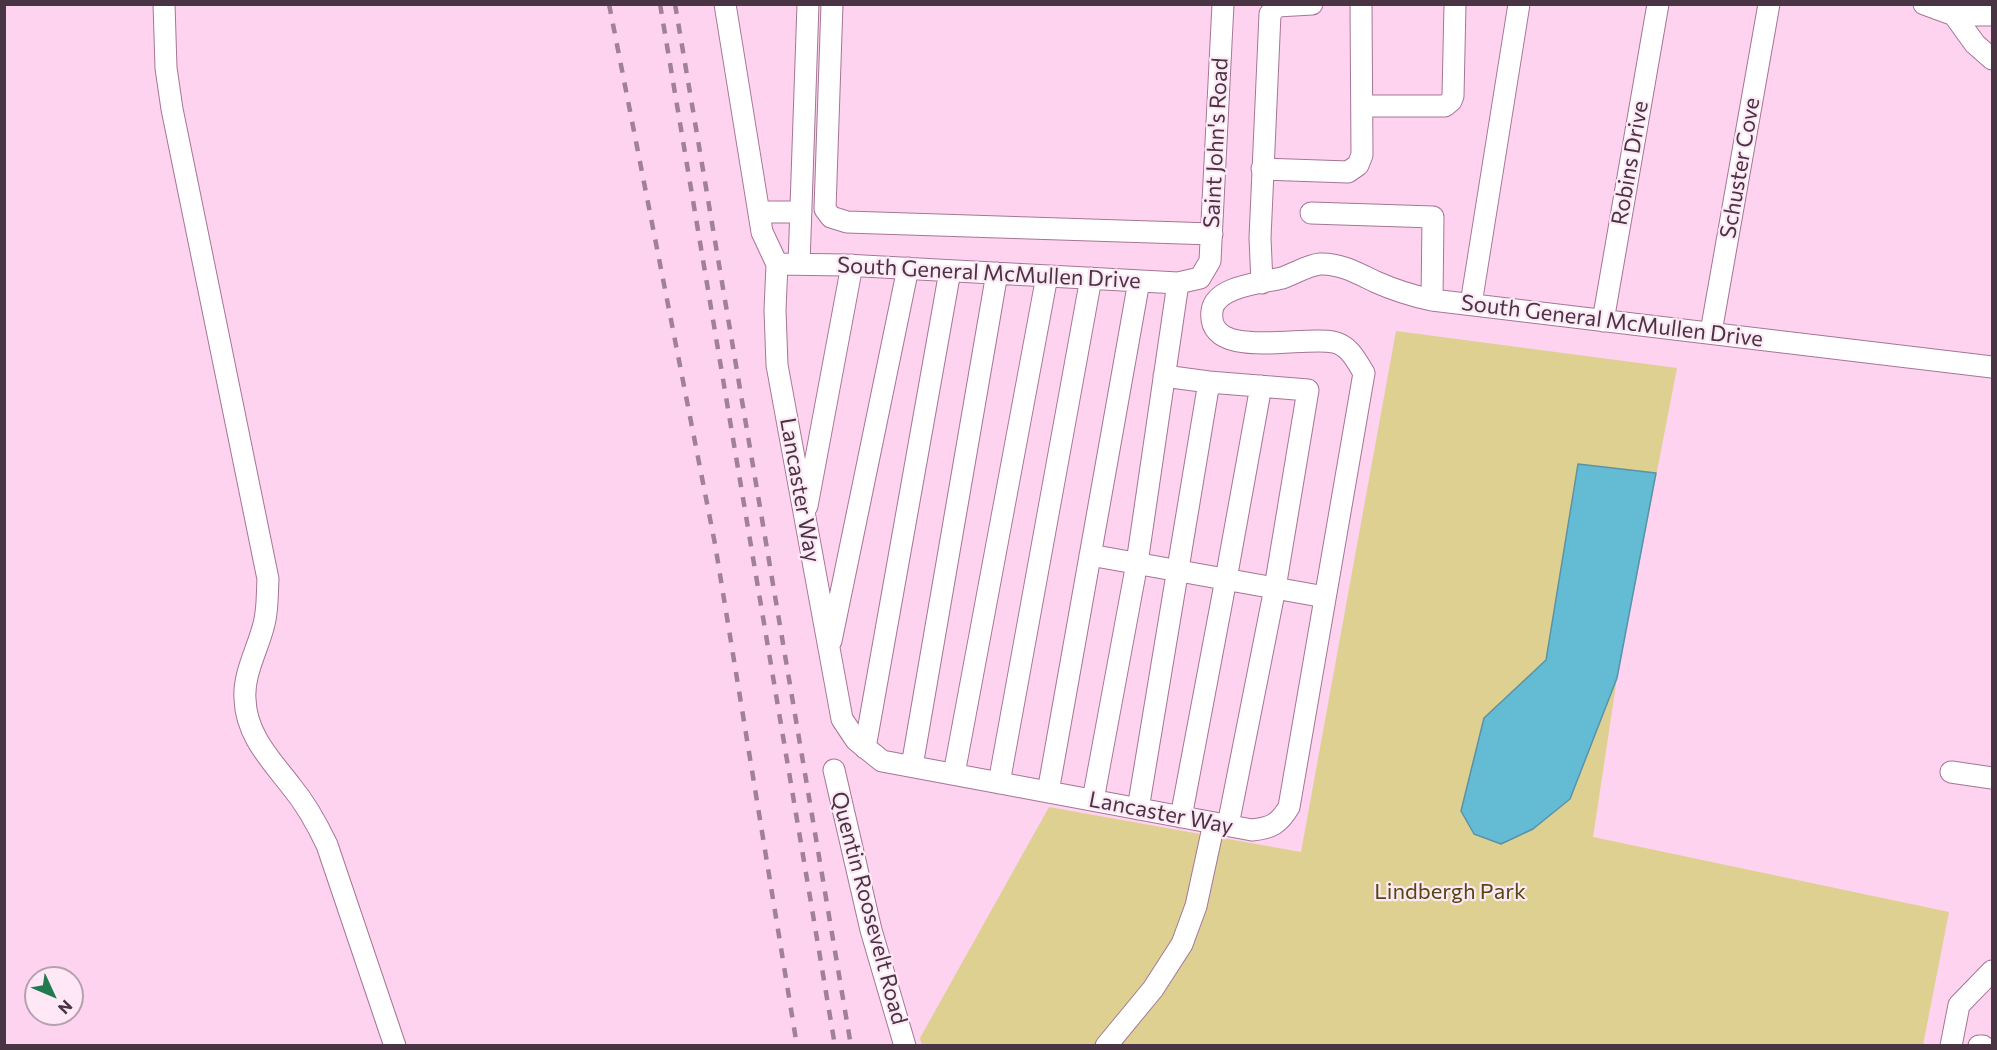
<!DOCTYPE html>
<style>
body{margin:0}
#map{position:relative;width:1997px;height:1050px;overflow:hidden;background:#fed3f0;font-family:Commissioner,sans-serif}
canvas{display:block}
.frame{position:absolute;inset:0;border:6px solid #493443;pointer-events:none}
.north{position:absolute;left:24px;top:966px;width:60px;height:60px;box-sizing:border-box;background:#fee8f6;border:2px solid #b6a0ae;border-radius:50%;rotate:134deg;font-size:16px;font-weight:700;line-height:24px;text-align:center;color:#493443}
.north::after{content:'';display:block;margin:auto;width:21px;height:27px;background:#207b50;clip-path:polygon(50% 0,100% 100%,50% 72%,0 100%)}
</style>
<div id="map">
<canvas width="1997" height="1050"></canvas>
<div class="frame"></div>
<div class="north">N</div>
</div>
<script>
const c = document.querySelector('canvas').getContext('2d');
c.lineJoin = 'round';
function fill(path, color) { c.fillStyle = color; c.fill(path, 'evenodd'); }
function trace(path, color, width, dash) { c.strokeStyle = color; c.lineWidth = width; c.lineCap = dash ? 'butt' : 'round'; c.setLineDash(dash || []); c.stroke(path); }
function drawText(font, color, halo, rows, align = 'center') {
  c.font = font + ' Commissioner,sans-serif'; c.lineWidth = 4.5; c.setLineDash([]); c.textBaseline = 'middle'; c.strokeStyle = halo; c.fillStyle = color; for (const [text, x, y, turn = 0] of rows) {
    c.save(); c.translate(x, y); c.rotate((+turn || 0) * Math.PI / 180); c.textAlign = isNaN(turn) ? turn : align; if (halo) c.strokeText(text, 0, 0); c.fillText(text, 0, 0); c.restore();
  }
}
const green = new Path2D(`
 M1396,331L1677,368L1617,678L1593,837L1949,912L1923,1045L922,1046L920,1038L1049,807L1301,852Z`);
const water = new Path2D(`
 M1578,464L1656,473L1617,678L1570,799L1533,829L1501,844L1474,834L1461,811L1484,718L1546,660Z`);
const minor = new Path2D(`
 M164,4L166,68L172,109L268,579C267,594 268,609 264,624C258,649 243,674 245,699C246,735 271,760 291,786C306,804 317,824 327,845L395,1046
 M725,4L762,232L777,264L775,310L777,365L842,719L856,740L882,761L1252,830C1271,828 1279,824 1289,807L1364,373C1356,360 1349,345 1333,342C1304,335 1206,362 1212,311C1215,286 1262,283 1282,278C1294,274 1308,265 1320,264C1340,263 1359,274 1376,282C1394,290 1413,296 1432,300L1992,367
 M832,4L825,209L831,217L847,222L1212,234
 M1924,4L1954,15H1992
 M1954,15L1975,44L1992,59
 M1362,106H1445L1451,101L1453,96L1455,4
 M1262,169L1348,172L1358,165L1362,155L1361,4
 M759,212H801
 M1311,213L1433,217L1432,300
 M777,264L845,265L1178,283L1200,278L1210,261L1223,4
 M799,264L808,4
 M1262,283L1260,238L1270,14L1277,6L1312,4
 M1471,304L1519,4
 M1603,321L1658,4
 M1711,332L1769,4
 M1164,376L1209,382L1308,390L1275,588L1228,825
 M807,506L852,265
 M1090,555L1325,597
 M831,641L908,268
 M865,748L950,271
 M912,766L997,273
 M834,770L871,930L905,1046
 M1951,772L1992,778
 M954,774L1047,276
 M999,783L1091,278
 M1048,792L1139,281
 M1093,800L1137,563L1178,283
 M1138,809L1209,382
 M1181,817L1226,579L1261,386
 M1106,1046L1153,989L1182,944L1196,906L1214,823
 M1951,1046L1959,1005L1992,971
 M1979,1046H1983`);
const rail = new Path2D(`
 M609,4L715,544L797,1046
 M660,4L835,1046
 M675,4L851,1046`);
const streetNames = [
 ["Saint John's Road",1216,143,-87],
 ["Robins Drive",1630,163,-80],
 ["Schuster Cove",1740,168,-80],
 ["South General McMullen Drive",989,273,3],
 ["South General McMullen Drive",1612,321,7],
 ["Lancaster Way",800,490,80],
 ["Lancaster Way",1161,813,11],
 ["Quentin Roosevelt Road",869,908,75]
];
const parkNames = [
 ["Lindbergh Park",1450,892]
];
fill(green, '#ddd091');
fill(water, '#63bbd4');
trace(water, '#5b92a8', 1.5);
trace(minor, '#a67597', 23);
trace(minor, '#fff', 21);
trace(rail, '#a18197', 4.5, [10, 10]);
drawText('22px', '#493443', '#fee8f6', streetNames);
drawText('22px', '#534811', '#fee8f6', parkNames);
</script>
